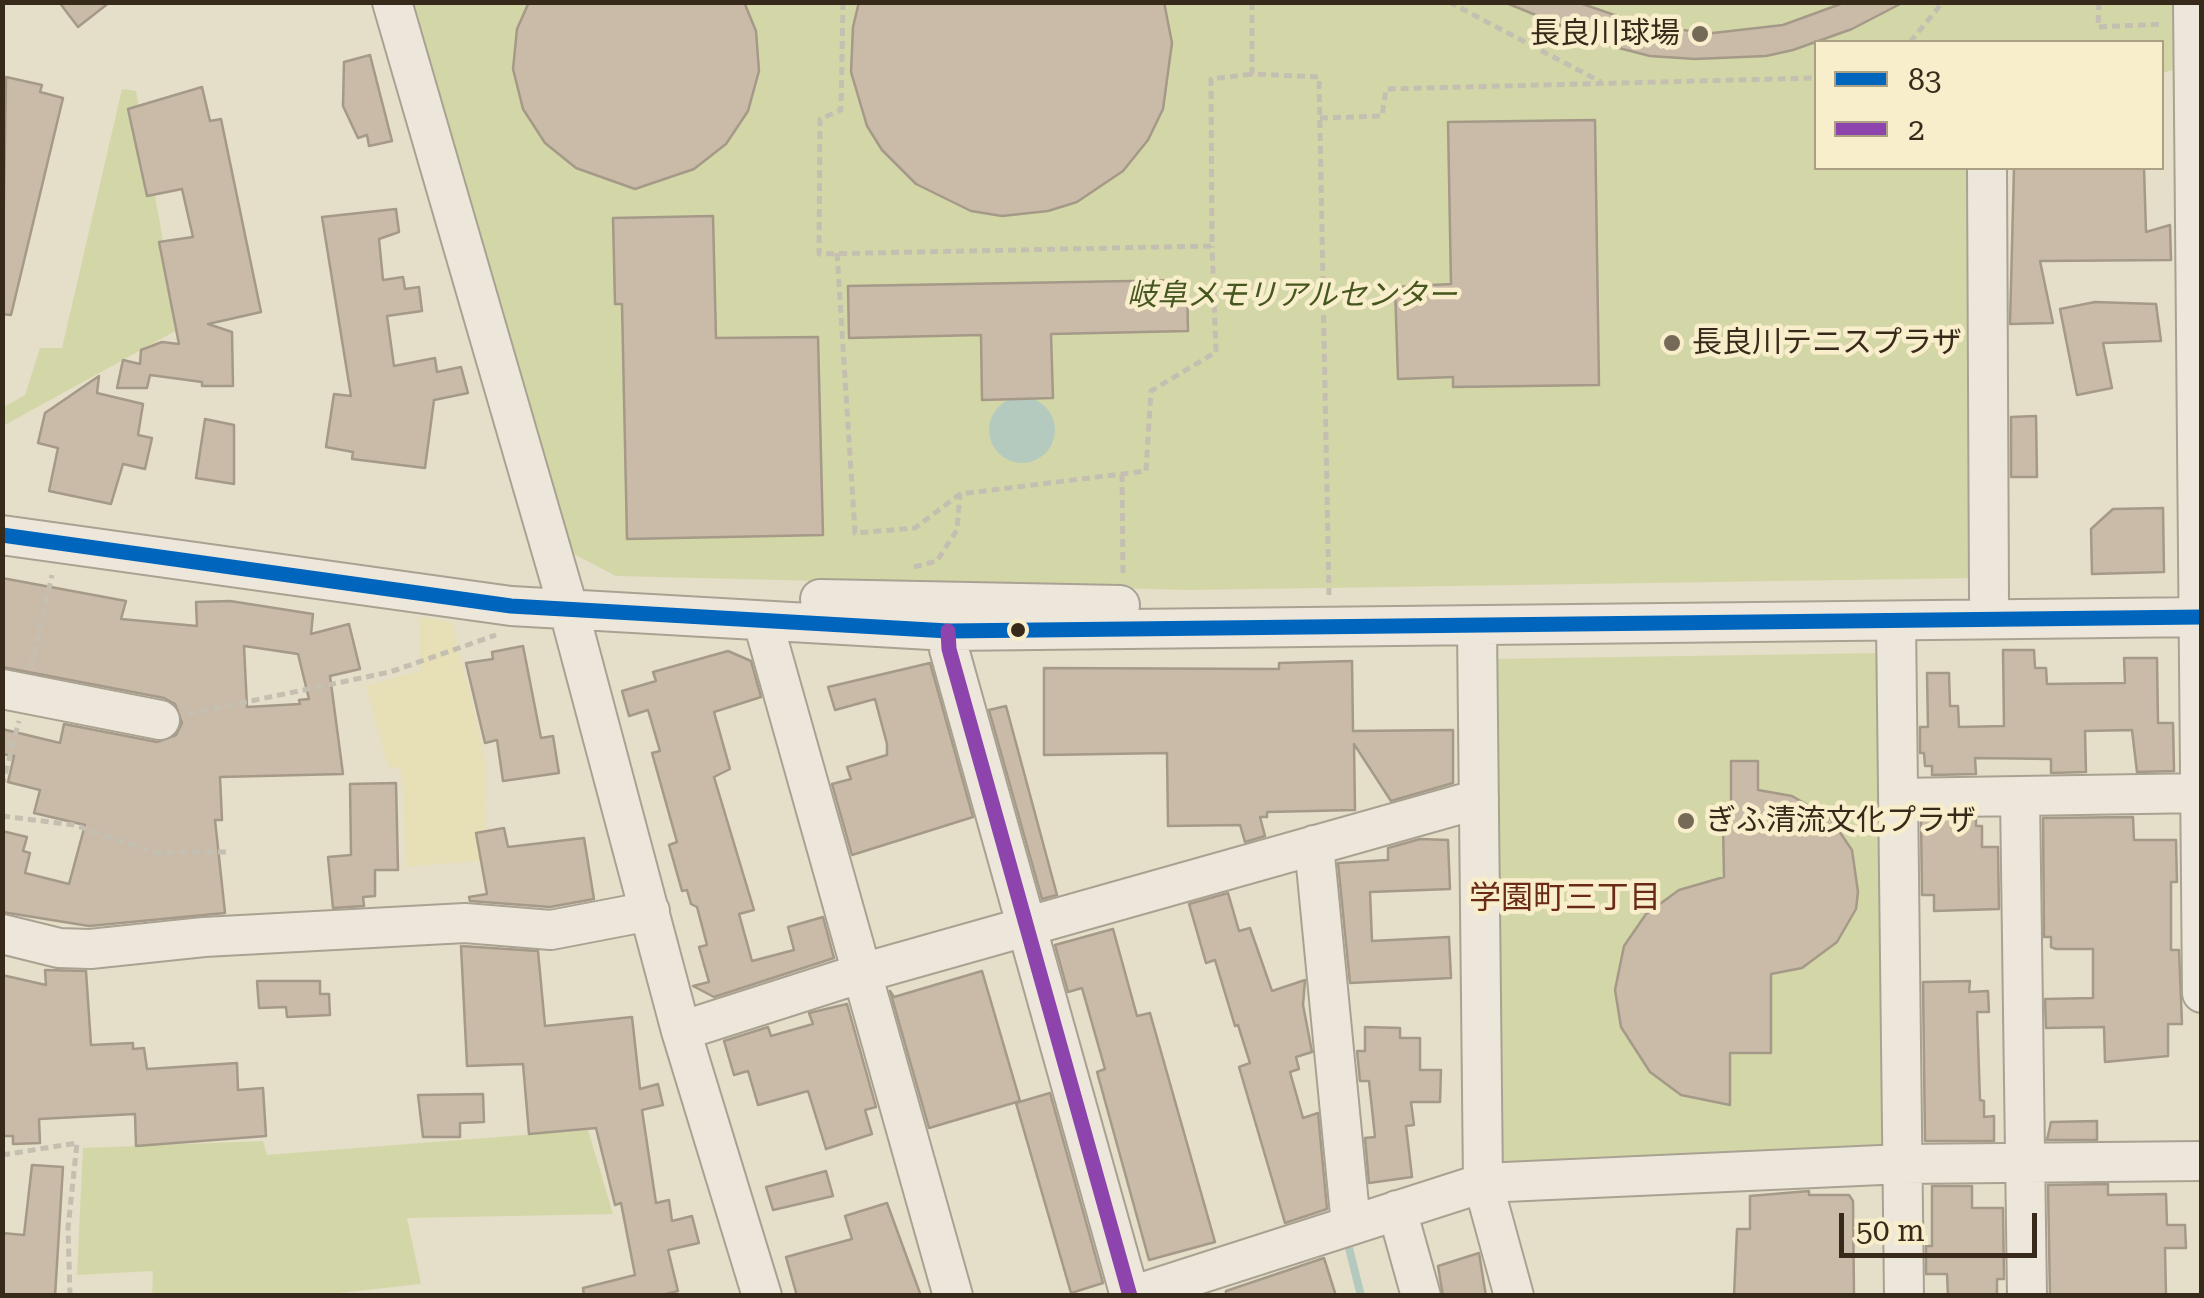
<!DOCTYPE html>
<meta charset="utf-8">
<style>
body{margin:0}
#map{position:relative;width:2204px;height:1298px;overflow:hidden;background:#e5dec8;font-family:"Roboto Serif",serif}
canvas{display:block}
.frame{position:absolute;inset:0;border:5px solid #382a1a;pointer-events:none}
.legend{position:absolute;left:1814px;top:40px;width:350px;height:130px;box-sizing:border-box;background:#f9eecb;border:2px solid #aca084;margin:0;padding:12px 18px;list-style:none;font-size:30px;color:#382a1a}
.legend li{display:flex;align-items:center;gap:20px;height:50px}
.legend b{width:50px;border:2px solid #aca084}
.scale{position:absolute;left:1839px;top:1213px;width:198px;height:45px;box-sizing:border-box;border:5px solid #382a1a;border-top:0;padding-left:12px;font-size:30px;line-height:35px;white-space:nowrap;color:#382a1a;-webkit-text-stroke:8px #f9eecb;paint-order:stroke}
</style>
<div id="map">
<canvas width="2204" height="1298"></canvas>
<div class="frame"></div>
<ul class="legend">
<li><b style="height:12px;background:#0065bd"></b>83</li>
<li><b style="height:12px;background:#8e44ad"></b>2</li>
</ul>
<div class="scale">50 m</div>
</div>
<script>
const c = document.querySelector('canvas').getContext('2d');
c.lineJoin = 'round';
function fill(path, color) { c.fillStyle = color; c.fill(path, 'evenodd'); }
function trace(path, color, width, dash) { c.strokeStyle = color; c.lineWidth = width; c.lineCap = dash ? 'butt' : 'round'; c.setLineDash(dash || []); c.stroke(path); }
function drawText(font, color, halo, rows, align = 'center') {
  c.font = font + ' "Roboto Serif","Noto Sans JP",serif'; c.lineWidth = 9; c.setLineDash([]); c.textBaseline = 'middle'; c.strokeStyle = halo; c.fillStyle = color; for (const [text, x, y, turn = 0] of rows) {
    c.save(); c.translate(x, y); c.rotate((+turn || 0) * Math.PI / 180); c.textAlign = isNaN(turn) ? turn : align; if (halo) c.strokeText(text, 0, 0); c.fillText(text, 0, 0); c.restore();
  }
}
const farmland = new Path2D(`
 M419,617L452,622L485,758L486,860L406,867L402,770L388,767L366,686L419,671Z`);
const green = new Path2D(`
 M402,3H2182L2180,68L2162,73V42H1816V168H1970L1976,578L1190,590L616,576L564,549Z
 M122,89L136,91L179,329L3,426L2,408L25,395L40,348H62Z
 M1882,653L1885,1150L1492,1167L1489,659Z
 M588,1130L613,1214L407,1218L421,1284L311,1296H152L153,1271L77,1275L83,1148L263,1141L267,1155Z`);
const water = new Path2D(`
 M989 430a33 33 0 1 1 66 0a33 33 0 1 1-66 0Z`);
const stream = new Path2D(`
 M1348,1244L1361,1296`);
const building = new Path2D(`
 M59,2H110L78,27Z
 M529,2H744L756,31L759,71L748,111L726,144L694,169L635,189L576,168L545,143L523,109L513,69L517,29Z
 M859,2H1164L1172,43L1163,109L1148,140L1123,171L1077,202L1048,211L1002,216L971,211L916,184L882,150L867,126L851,72L853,27Z
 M1504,2H1577L1649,27L1713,33L1783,25L1846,2H1904L1852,29L1793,50L1766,56L1695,59L1650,56L1611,46Z
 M370,55L392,141L369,146L367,135L358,138L343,106L344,62Z
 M6,77L42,85L40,92L63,98L11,315L2,314Z
 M202,87L210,121L221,119L261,312L208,324L232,332L233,386H202V382L150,375L147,388H117L123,360L140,364L141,350L162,342L179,344L159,242L193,237L182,189L147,196L128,109Z
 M1595,120L1599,385L1453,387V377L1398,379L1395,287L1451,284L1448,122Z
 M2014,168H2144L2146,232L2170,225L2171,260L2040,261L2053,323L2010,324Z
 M396,209L399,232L379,239L383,280L403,277L405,289L419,287L422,311L387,316L394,366L435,358L437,372L461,367L468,393L434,400L425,468L352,459L353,452L326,447L334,394L351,396L322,217Z
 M713,216L716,338L818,337L823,535L627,539L622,304H615L613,218Z
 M1187,280L1188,331L1051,334L1053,398L982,400L981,335L849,338L848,286Z
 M2095,302L2156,304L2161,341L2103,343L2112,388L2077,395L2060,309Z
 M99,376L97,393L143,404L138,435L152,438L145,469L123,464L111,504L49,491L58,448L38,443L45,413Z
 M2036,416L2037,477H2011V417Z
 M205,419L234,425V484L196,478Z
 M2163,508L2164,572L2092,574L2091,529L2113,509Z
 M2,578L126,601L121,619L197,626L196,602L230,601L313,614L311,634L349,624L360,669L330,676L343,774L220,777L222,820H215L225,913L89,926L2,912V831L27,837L23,851L30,853L25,873L69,884L85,825L34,813L40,790L8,782L14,756L2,754V729L60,743L64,724L157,742L176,735L182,723L175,704L164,698L2,667ZM244,646L298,654L309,699L299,700L300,704L247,707Z
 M523,646L541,738L553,736L559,773L503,781L497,740L485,743L466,663L493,659L492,652Z
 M2003,650H2034L2035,668H2046L2047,684L2125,683L2124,658H2157L2158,723H2173L2174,771L2137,772L2132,730L2085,731L2086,772L2051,773V759L1975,758L1976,774L1932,775V766H1925L1924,753H1920V727H1928L1927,673H1949L1950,706H1958L1959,727L2004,726Z
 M728,651L751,661L761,697L714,712L730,769L714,777L754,910L739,914L752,961L794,950L788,927L823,917L834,958L714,997L693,986L709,982L699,947L707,945L697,907L691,904L687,890L682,891L669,845L677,842L652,753L660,751L648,710L629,716L622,691L656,681L653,672Z
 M1352,661L1353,731L1453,730V783L1391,801L1354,744L1355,810L1267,812V817H1260L1265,836L1245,842L1240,825L1168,826L1167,753L1044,755V668L1279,669V663Z
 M930,663L973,817L852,855L832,784L851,779L847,767L887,755V744L875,699L835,710L828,687Z
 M1006,706L1057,895L1042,899L989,710Z
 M1731,761H1758V790L1792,796L1830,818L1852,850L1858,892L1856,909L1837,942L1802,968L1771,974V1053H1730V1105L1681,1095L1650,1072L1621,1027L1615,990L1624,946L1646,914L1679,890L1724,877L1723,824H1731Z
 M396,783L398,870H375V896L363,897L364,906L333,908L328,857L351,855L350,784Z
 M2133,817L2134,840H2176L2177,882H2171V950H2179L2182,1024H2168V1056L2105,1062L2104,1027L2046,1028L2045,999L2093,998V949H2056L2051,947V937H2044L2043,818Z
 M1976,819V826H1982V847H1998L1999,909L1934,911V895H1922L1921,820Z
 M504,828L508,847L584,838L594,899L550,907L470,901L469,897L487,894L476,833Z
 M1420,839L1448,840L1450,889L1370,892L1372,941L1449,937L1451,978L1350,983L1338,863L1388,860V848Z
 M1228,893L1239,931L1250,928L1272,991L1305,980L1303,1005L1312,1052L1296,1057L1299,1069L1290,1072L1303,1118L1318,1113L1327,1209L1285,1223L1239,1067L1250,1063L1238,1025L1235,1026L1215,960L1206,963L1189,904Z
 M1113,929L1137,1016L1150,1013L1215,1242L1149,1260L1097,1072L1105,1069L1082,988L1068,992L1055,945Z
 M461,946L538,951L545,1026L632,1017L640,1089L658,1084L663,1105L642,1110L656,1203L669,1200L672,1221L692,1216L699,1243L668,1250L678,1291L658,1296H584L583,1288L635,1275L621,1203L615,1205L596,1128L529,1134L523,1064L467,1066Z
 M45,970L86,971L91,1045L133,1043V1049L144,1048L147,1069L237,1063L238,1090L263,1088L266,1136L136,1146L135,1114L39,1119L40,1143L13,1144V1136H2V975L46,985Z
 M982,971L1020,1101L929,1128L890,991L894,997Z
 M257,981H320V994H329L330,1015L287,1017L286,1007L259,1008Z
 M1970,981L1969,992L1988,991L1989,1012H1977L1980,1100L1984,1101V1117L1994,1116V1141H1925L1923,982Z
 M847,1004L876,1107L865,1110L872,1134L826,1149L808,1091L758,1105L748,1071L734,1075L724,1041L768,1027L771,1036L813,1024L809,1013Z
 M1365,1027L1400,1028V1038H1420V1070H1441L1440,1102H1411L1414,1125L1406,1126L1412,1177L1369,1183L1365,1138L1375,1137L1369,1081H1360L1357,1051H1365Z
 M1050,1093L1103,1283L1071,1293L1016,1103Z
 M483,1094L484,1122L460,1123V1137H423L418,1095Z
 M2097,1121V1140H2047L2051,1122Z
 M32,1165L63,1167L55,1296H2V1233L24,1235Z
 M826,1171L833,1196L773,1210L766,1187Z
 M2108,1184V1195L2166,1194L2167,1225H2185L2186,1248H2165L2166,1296H2050L2048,1185Z
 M1932,1186H1972V1208H2003L2004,1279H1997V1296H1948L1947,1274H1926V1246H1932Z
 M1809,1191V1195H1849L1853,1201L1854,1296H1734L1737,1229H1750V1196Z
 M887,1203L921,1296H797L786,1257L852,1239L845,1216Z
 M1479,1253L1486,1296H1443L1438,1266Z
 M1324,1258L1336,1296H1226V1291Z`);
const path = new Path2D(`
 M843,2L841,110L820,119L819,254L1212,246L1211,79L1252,74
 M1252,2V74L1319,77L1329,595
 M1449,2L1601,82
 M2099,2L2098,27L2164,24
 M1910,42L1943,2
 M1320,118L1382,116L1386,89L1816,78
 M837,253L855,533L915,528L960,494L1146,471L1151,391L1216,352L1212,246
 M1122,474L1123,577
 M914,567L937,561L957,530L960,494
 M31,667L52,575
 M188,714L390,672L496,635
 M2,786L19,721
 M2,816L74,825L158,853L226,852
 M2,1155L77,1143L68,1228L70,1296`);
const minor = new Path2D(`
 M392,2L569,611L681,1031L762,1296
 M2193,2L2202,993
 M1987,168L1989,598
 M2,535L511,606L948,631L2202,617
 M820,599L1120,605
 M763,622L953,1296
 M1896,622L1904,1296
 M1477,628L1483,1183L1514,1296
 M948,631L949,649L1130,1296
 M2,689L160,720
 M2020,796L2027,1296
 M1898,798L2202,793
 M1314,845L1351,1225
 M2,934L59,948L90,949L204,937L465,923L551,930L650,911
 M681,1031L862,973L1479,799
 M1397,1210L1421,1296
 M1131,1296L1483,1183L1903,1164L2202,1161`);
const bus1 = new Path2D(`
 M2,535L511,606L948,631L2202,617`);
const bus2 = new Path2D(`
 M948,631L949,649L1130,1296`);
const markers = [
 [1700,34,10,"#756957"],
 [1672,343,10,"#756957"],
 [1018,630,9,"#382a1a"],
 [1686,821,10,"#756957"]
];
const poiNames = [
 ["長良川球場",1680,34,"right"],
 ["長良川テニスプラザ",1692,343],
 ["ぎふ清流文化プラザ",1706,821]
];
const parkNames = [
 ["岐阜メモリアルセンター",1292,296]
];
const neighbourhoodNames = [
 ["学園町三丁目",1565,899]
];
fill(farmland, '#e7e0b6');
fill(green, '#d3d7a8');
fill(water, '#b4cabe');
trace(stream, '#b4cabe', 8);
fill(building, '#c9bba8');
trace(building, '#a59988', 2.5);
trace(minor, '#a9a292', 42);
trace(path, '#c4bfb1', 5, [8, 5]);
trace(minor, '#ece7da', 38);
trace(bus1, '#0065bd', 15);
trace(bus2, '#8e44ad', 15);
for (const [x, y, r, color] of markers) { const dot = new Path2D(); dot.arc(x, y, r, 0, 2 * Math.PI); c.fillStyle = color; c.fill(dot); trace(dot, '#f9eecb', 4); }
drawText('30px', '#382a1a', '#f9eecb', poiNames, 'left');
drawText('italic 30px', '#45561e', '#f9eecb', parkNames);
drawText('32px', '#692b15', '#f9eecb', neighbourhoodNames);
</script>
